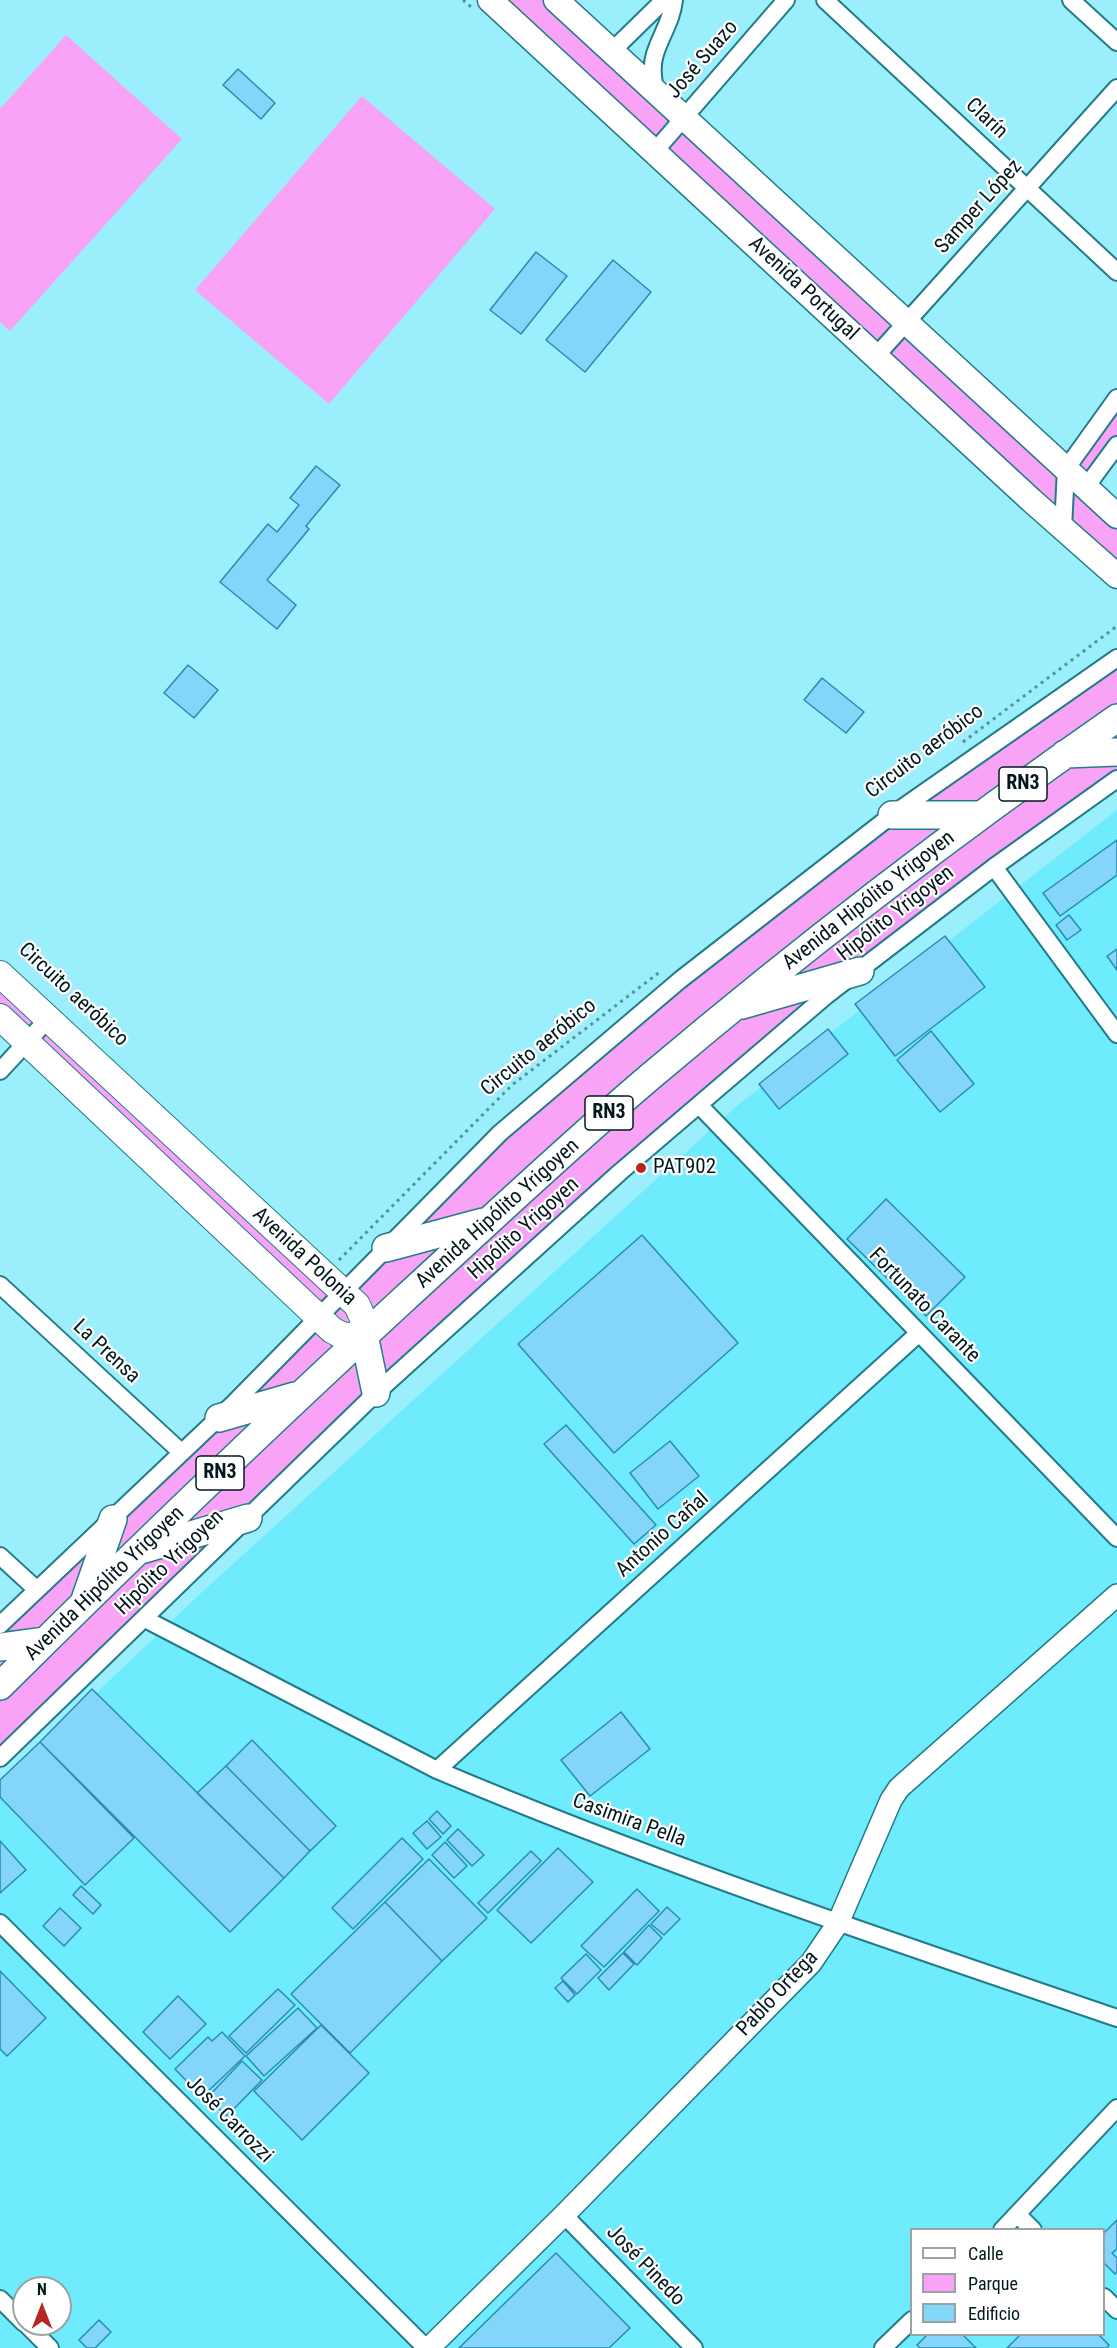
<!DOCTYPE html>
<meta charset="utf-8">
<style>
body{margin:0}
#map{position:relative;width:1117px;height:2348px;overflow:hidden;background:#9beffc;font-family:"Roboto Condensed",sans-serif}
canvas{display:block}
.legend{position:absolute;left:910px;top:2228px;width:195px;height:108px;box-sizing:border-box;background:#fff;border:2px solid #9aa3a4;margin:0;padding:8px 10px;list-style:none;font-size:18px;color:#02181c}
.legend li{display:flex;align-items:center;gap:12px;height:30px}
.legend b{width:30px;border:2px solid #9aa3a4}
.north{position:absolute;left:12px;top:2276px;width:60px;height:60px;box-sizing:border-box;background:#fff;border:2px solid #9aa3a4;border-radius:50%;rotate:0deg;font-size:16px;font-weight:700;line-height:24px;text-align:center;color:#02181c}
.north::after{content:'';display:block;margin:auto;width:21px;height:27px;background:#b62721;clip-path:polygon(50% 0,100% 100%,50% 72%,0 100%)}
</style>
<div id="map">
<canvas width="1117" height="2348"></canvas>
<ul class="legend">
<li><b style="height:8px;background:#fff"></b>Calle</li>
<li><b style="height:16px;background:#f8a3f5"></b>Parque</li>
<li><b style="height:16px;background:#83d6fa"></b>Edificio</li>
</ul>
<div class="north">N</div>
</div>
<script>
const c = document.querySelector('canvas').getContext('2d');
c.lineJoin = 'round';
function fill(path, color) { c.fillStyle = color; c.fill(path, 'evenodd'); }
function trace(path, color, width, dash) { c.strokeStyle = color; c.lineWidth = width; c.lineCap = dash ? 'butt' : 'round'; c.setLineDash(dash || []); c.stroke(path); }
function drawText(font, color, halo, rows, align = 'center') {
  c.font = font + ' "Roboto Condensed",sans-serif'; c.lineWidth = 4.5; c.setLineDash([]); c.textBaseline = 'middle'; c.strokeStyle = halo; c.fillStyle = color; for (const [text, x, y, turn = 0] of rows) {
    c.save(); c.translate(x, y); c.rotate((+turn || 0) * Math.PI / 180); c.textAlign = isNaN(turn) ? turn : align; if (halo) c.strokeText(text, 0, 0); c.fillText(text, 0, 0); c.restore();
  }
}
const built = new Path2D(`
 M1117,810V2348H0V1785L200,1594L738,1105ZM912,2230H1104V2334H912ZM24,2288H60V2324H24Z`);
const green = new Path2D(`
 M490,0H556L1066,469L1117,398V445L1086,487L1117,516V576Z
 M66,35L182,139L10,331L0,322V109Z
 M362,96L495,209L329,404L195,290Z
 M1117,658V779L994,867L619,1173L0,1758V1625L320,1317L0,1017V974L343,1292L386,1248L680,980Z`);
const building = new Path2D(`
 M238,69L275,103L261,119L223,85Z
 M536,252L567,276L521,334L490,310Z
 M613,260L651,292L585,372L546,340Z
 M316,466L340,485L306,526L309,529L267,580L296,605L277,629L220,582L268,524L277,532L299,505L290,498Z
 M188,665L218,690L194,718L164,693Z
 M822,678L864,712L846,733L804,700Z
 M1117,840V875L1060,916L1043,893Z
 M1069,915L1081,930L1067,940L1056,925Z
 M945,936L985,987L895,1056L855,1004Z
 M1117,949V970L1107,956Z
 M828,1029L848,1054L779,1109L759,1084Z
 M931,1031L974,1084L940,1112L897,1060Z
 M886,1199L965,1277L926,1316L847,1239Z
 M642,1235L738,1343L614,1453L518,1344Z
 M566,1425L656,1525L634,1544L544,1444Z
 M670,1441L699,1476L658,1509L630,1473Z
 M92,1689L284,1878L230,1932L40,1742Z
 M621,1712L650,1749L590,1796L561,1760Z
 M252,1740L336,1826L310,1851L226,1766Z
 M40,1742L134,1838L85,1885L0,1797V1780Z
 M226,1766L310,1851L284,1878L197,1793Z
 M437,1811L451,1826L443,1834L429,1819Z
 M427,1821L441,1837L427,1849L413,1833Z
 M458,1829L484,1855L472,1866L447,1840Z
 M402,1838L423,1859L353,1929L332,1908Z
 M0,1841L26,1870L0,1893Z
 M445,1842L467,1866L454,1878L432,1855Z
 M558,1848L593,1882L531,1943L497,1910Z
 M531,1851L541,1861L488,1913L478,1903Z
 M429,1859L487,1918L442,1961L385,1902Z
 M81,1886L101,1905L93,1914L73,1895Z
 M637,1889L659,1911L604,1967L581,1946Z
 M385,1902L442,1961L350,2053L291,1994Z
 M667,1907L680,1919L664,1935L651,1924Z
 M60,1908L81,1928L64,1946L43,1926Z
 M649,1925L662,1938L637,1965L624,1952Z
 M623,1953L634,1964L609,1990L598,1978Z
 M586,1954L601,1970L577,1994L561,1978Z
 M0,1971L46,2018L7,2056L0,2049Z
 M563,1981L575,1995L568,2002L555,1988Z
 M278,1989L295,2005L246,2053L229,2036Z
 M178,1996L206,2024L170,2059L143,2032Z
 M298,2008L317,2028L264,2076L246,2056Z
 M321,2025L369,2073L302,2140L254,2091Z
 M222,2032L245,2056L202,2097L175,2069L208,2037L212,2041Z
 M242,2061L262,2080L227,2116L207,2098Z
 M1117,2220V2249L1112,2253L1117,2258V2272L1115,2274L1104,2263V2233Z
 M556,2253L630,2328L609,2348H459Z
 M99,2320L111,2332L95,2348H87L79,2340Z
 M928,2334H962L976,2348H920L917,2345Z
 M1021,2334H1098L1109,2345L1107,2348H1007Z`);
const path = new Path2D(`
 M463,0L471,7
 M963,742L1117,626
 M339,1260L512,1085L661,971`);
const minor = new Path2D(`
 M825,0L1117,272
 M1071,0L1117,42
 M612,51L659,5L661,0
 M655,91C653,78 651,66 655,54C661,35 672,20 674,0
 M655,151L786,0
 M876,356L1117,88
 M1086,487L1117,445
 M1063,528L1066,469L1117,398
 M994,867L1117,1034
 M0,1071L48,1019
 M699,1105L1117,1538
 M0,1285L181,1452
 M0,1556L36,1589
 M145,1619L437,1770C659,1864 889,1940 1117,2018
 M0,1625L231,1406L500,1133L680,980L892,815L1117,658
 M0,1758L376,1393L619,1173L827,995L994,867L1117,779
 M437,1770L919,1333
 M0,1923L426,2348
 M1017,2214L1033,2230
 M564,2215L694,2348
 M1002,2230L1117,2108
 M1104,2297L1117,2310
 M0,2299L24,2323
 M26,2324L50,2348
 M883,2348L912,2320`);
const tertiary = new Path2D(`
 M429,2348L564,2215L811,1963L838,1923L891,1800L899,1788L1117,1595`);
const secondary = new Path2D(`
 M490,0L1031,500L1117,576
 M556,0L1117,516`);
const primary = new Path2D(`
 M0,974L357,1305L364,1321V1335L343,1336L332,1330L0,1017`);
const trunk = new Path2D(`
 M1065,754L1117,752
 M892,815H980
 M742,1005L860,971
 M386,1248L483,1222
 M364,1335L376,1393
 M219,1418L295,1396
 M144,1549L248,1518
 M85,1600L113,1519
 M0,1647L45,1641
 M0,1686C132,1555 266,1426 403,1300C485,1225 566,1148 651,1076C801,949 956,830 1117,718`);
const markers = [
 [641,1168,6,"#b62721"]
];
const shields = [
 [1023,784,48],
 [609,1113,48],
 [220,1473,48]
];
const shieldNames = [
 ["RN3",1023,784],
 ["RN3",609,1113],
 ["RN3",220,1473]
];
const streetNames = [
 ["José Suazo",703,60,-49],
 ["Clarín",986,119,43],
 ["Samper López",979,207,-48],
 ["Avenida Portugal",803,289,43],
 ["Circuito aeróbico",925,752,-37],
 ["Avenida Hipólito Yrigoyen",869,901,-38],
 ["Hipólito Yrigoyen",896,914,-38],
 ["Circuito aeróbico",73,995,43],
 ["Circuito aeróbico",539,1048,-39],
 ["Avenida Hipólito Yrigoyen",498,1214,-42],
 ["Hipólito Yrigoyen",524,1229,-42],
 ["Avenida Polonia",304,1257,43],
 ["Fortunato Carante",924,1306,46],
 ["La Prensa",106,1352,43],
 ["Antonio Cañal",663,1535,-42],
 ["Hipólito Yrigoyen",170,1563,-44],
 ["Avenida Hipólito Yrigoyen",105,1584,-44],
 ["Casimira Pella",629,1821,20],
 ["Pablo Ortega",778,1994,-47],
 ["José Carrozzi",229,2120,45],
 ["José Pinedo",645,2266,46]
];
const poiNames = [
 ["PAT902",653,1168]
];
fill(built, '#6eebfd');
fill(green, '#f8a3f5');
fill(building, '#83d6fa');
trace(building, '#298bb0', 1.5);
trace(minor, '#227c88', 20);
trace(tertiary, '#227c88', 24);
trace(secondary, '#227c88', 27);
trace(primary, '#227c88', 28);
trace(trunk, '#227c88', 30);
trace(path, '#58919a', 3, [3, 4.5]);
trace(minor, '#fff', 16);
trace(tertiary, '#fff', 21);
trace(secondary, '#fff', 24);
trace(primary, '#fff', 26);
trace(trunk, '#fff', 27);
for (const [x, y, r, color] of markers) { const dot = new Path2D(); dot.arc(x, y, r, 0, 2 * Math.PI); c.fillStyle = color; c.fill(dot); trace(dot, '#fff', 2); }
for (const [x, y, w] of shields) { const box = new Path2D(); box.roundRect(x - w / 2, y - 17, w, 34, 4.5); c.fillStyle = '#fff'; c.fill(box); trace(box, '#02181c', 1.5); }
drawText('bold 20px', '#02181c', null, shieldNames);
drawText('21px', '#02181c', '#fff', streetNames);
drawText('21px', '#02181c', '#fff', poiNames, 'left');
</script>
